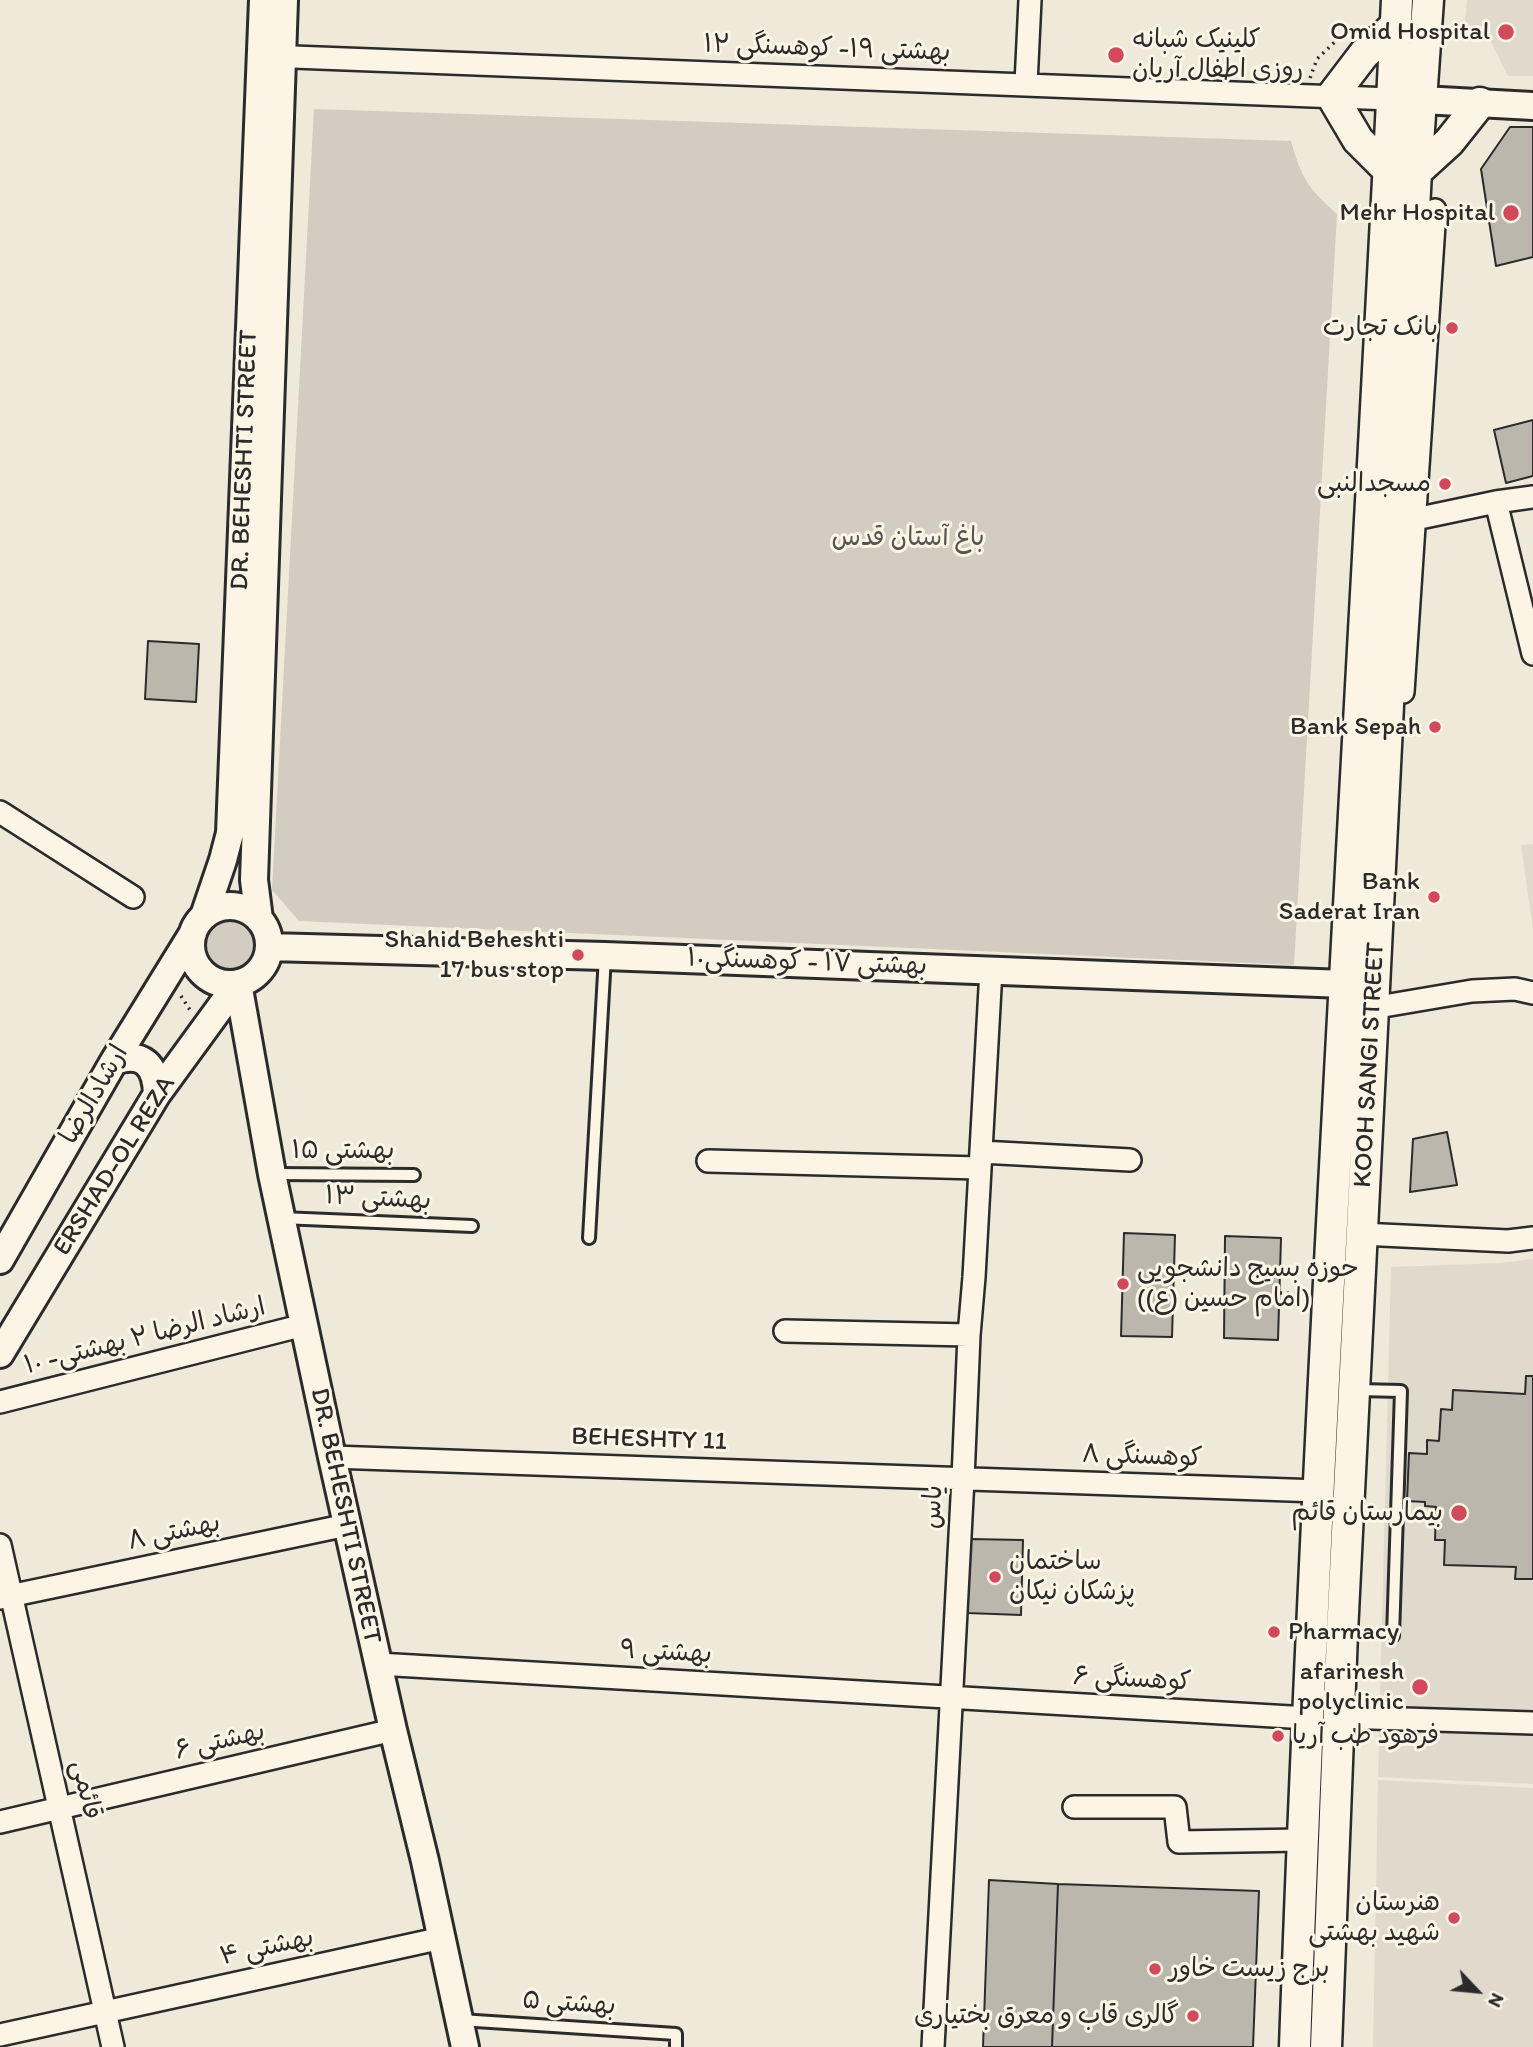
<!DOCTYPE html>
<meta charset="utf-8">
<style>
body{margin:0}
#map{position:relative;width:1533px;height:2047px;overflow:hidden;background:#efe9da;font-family:Itim,sans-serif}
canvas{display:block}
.north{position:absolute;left:1442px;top:1956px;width:70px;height:70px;-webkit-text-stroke:5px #fcf5e5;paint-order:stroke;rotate:116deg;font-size:19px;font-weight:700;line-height:28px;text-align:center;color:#2b2b2b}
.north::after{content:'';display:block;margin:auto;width:24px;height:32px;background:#2b2b2b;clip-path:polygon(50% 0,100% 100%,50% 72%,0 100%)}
</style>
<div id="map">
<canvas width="1533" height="2047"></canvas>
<div class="north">N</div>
</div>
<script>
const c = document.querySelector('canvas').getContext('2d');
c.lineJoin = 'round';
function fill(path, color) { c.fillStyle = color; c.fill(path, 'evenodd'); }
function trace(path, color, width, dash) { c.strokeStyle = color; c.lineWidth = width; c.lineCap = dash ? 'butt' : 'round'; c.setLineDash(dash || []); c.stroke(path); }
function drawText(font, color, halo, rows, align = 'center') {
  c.font = font + ' Itim,"Playpen Sans Arabic",sans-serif'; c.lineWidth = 6; c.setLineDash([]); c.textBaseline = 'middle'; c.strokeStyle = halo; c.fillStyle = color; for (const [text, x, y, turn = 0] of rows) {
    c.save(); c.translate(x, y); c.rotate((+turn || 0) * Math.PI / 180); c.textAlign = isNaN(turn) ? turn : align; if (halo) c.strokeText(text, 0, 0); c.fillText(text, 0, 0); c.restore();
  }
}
const built = new Path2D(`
 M1467,0H1533V76H1508L1491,42L1465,21Z
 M1533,844V929L1521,845Z
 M1533,1259V1784L1378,1777L1391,1267L1501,1263Z
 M1378,1780L1533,1788V2047H1373Z`);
const green = new Path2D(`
 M314,109L1291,141C1302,179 1307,187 1337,214L1294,965L299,921L272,890Z
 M205 945a25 25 0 1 1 50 0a25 25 0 1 1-50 0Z`);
const building = new Path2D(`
 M1510,127H1533V257L1496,266L1481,169Z
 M1533,420V476L1506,483L1494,430Z
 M148,641L199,644L196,702L145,699Z
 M1447,1132L1457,1185L1410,1192L1413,1139Z
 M1124,1233L1175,1235L1172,1337L1121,1336Z
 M1225,1236L1281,1238L1278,1340L1224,1338Z
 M1526,1376H1533V1579H1515L1516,1567L1444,1565L1445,1540H1435L1436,1507L1425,1506V1502L1407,1501L1409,1453L1427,1454V1440L1439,1441L1441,1409L1452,1410L1453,1390L1525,1394Z
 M970,1539L1023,1540L1021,1615L967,1613Z
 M989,1880L1058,1884L1052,2047H983Z
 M1058,1884L1259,1891L1253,2047H1052Z`);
const path = new Path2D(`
 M1310,78L1317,59L1340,37L1349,33
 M181,996L190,1010
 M1280,1293L1306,1294`);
const service = new Path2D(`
 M272,1174L414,1175
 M281,1218L472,1226
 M589,1238L605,956
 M1358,1390L1401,1391L1393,1636
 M460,2020L676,2034V2047`);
const minor = new Path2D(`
 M267,56L1391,99
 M1026,84L1030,0
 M1496,502L1533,654
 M1401,522L1496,502L1533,497
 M1403,692L1435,210
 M0,812L133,897
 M1372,1008L1472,991L1515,989L1533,993
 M981,1152L1130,1160
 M708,1161L979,1168
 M1361,1234L1508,1241L1533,1238
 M785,1331L969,1335
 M0,1402L304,1325
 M332,1457L1319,1491
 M0,1545L113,2047
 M0,1598L347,1525
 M378,1664L1308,1718
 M1339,1717L1533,1723
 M1074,1807H1175L1179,1842L1302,1840
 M0,1822L393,1730
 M0,2035L442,1938
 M933,2047L963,1479L969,1335L974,1277L991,970`);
const tertiary = new Path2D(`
 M1422,100L1533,106
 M191 945a39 39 0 1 1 78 0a39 39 0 1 1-78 0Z
 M204,916L223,860L230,833L263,0
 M259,919L254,880L284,0
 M269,947L605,956L1345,984
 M238,983L272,1174L332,1457L393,1730L425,1861L465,2047
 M114,1061C143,1051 156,1065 157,1094
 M0,1260L114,1061L193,933
 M0,1354L157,1094L238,983`);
const secondary = new Path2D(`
 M1389,171L1358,140L1332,96L1364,54L1395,26
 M1416,172L1449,142L1480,103
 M1295,2047C1319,1364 1364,682 1397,0
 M1326,2047L1342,1633L1397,524L1416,172L1428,0`);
const markers = [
 [1506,32,9,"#d1495b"],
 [1116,55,9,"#d1495b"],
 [1511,213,9,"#d1495b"],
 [1452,328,7,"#d1495b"],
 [1445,484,7,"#d1495b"],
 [1435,727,7,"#d1495b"],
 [1434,897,7,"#d1495b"],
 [578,955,7,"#d1495b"],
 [1123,1284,7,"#d1495b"],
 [1459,1513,9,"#d1495b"],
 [995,1577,7,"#d1495b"],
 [1274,1632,7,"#d1495b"],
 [1420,1687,9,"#d1495b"],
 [1278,1736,7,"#d1495b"],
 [1454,1918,7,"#d1495b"],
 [1155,1969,7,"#d1495b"],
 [1193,2016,7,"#d1495b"]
];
const poiNames = [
 ["Omid Hospital",1490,32],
 ["کلینیک شبانه",1132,40,"left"],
 ["روزی اطفال آریان",1132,70,"left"],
 ["Mehr Hospital",1495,213],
 ["بانک تجارت",1438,328],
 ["مسجدالنبی",1431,484],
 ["Bank Sepah",1421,727],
 ["Bank",1420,882],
 ["Saderat Iran",1420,912],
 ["Shahid Beheshti",564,940],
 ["17 bus stop",564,970],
 ["حوزه بسیج دانشجویی",1137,1269,"left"],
 ["(امام حسین (ع))",1137,1299,"left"],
 ["بیمارستان قائم",1443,1513],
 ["ساختمان",1009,1562,"left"],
 ["پزشکان نیکان",1009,1592,"left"],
 ["Pharmacy",1288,1632,"left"],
 ["afarinesh",1404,1672],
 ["polyclinic",1404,1702],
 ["فرهود طب آریا",1292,1736,"left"],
 ["هنرستان",1440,1903],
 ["شهید بهشتی",1440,1933],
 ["برج زیست خاور",1169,1969,"left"],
 ["گالری قاب و معرق بختیاری",1179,2016]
];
const streetNames = [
 ["بهشتی ۱۹- کوهسنگی ۱۲",827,49,2],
 ["DR. BEHESHTI STREET",245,460,-88],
 ["بهشتی ۱۷ - کوهسنگی۱۰",807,963,2],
 ["KOOH SANGI STREET",1370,1065,-87],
 ["ارشادالرضا",95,1095,-60],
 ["بهشتی ۱۵",343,1151],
 ["ERSHAD-OL REZA",115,1166,-58],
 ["بهشتی ۱۳",378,1199,3],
 ["ارشاد الرضا ۲ بهشتی- ۱۰",145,1337,-14],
 ["BEHESHTY 11",649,1440,2],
 ["کوهسنگی ۸",1142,1457,2],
 ["یاس",934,1507,-87],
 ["DR. BEHESHTI STREET",345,1516,78],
 ["بهشتی ۸",174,1533,-12],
 ["بهشتی ۹",666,1653,3],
 ["کوهسنگی ۶",1132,1680,3],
 ["بهشتی ۶",220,1742,-13],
 ["قائمی",85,1790,77],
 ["بهشتی ۴",267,1948,-12],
 ["بهشتی ۵",569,2004,4]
];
const parkNames = [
 ["باغ آستان قدس",908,538]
];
fill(built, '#e0dacc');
fill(green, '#d2cdc0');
fill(building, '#bcb7ac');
trace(building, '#2b2b2b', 2);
trace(service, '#2b2b2b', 16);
trace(minor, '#2b2b2b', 26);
trace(tertiary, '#2b2b2b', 32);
trace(secondary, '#2b2b2b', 35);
trace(path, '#2b2b2b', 3.5, [2, 5]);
trace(service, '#fcf5e5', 10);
trace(minor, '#fcf5e5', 21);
trace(tertiary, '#fcf5e5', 26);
trace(secondary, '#fcf5e5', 30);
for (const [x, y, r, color] of markers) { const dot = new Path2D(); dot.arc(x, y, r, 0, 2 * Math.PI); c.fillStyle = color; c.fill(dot); trace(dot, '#fcf5e5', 2.5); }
drawText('26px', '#2b2b2b', '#fcf5e5', poiNames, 'right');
drawText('26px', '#2b2b2b', '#fcf5e5', streetNames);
drawText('26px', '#555450', '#fcf5e5', parkNames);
</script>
